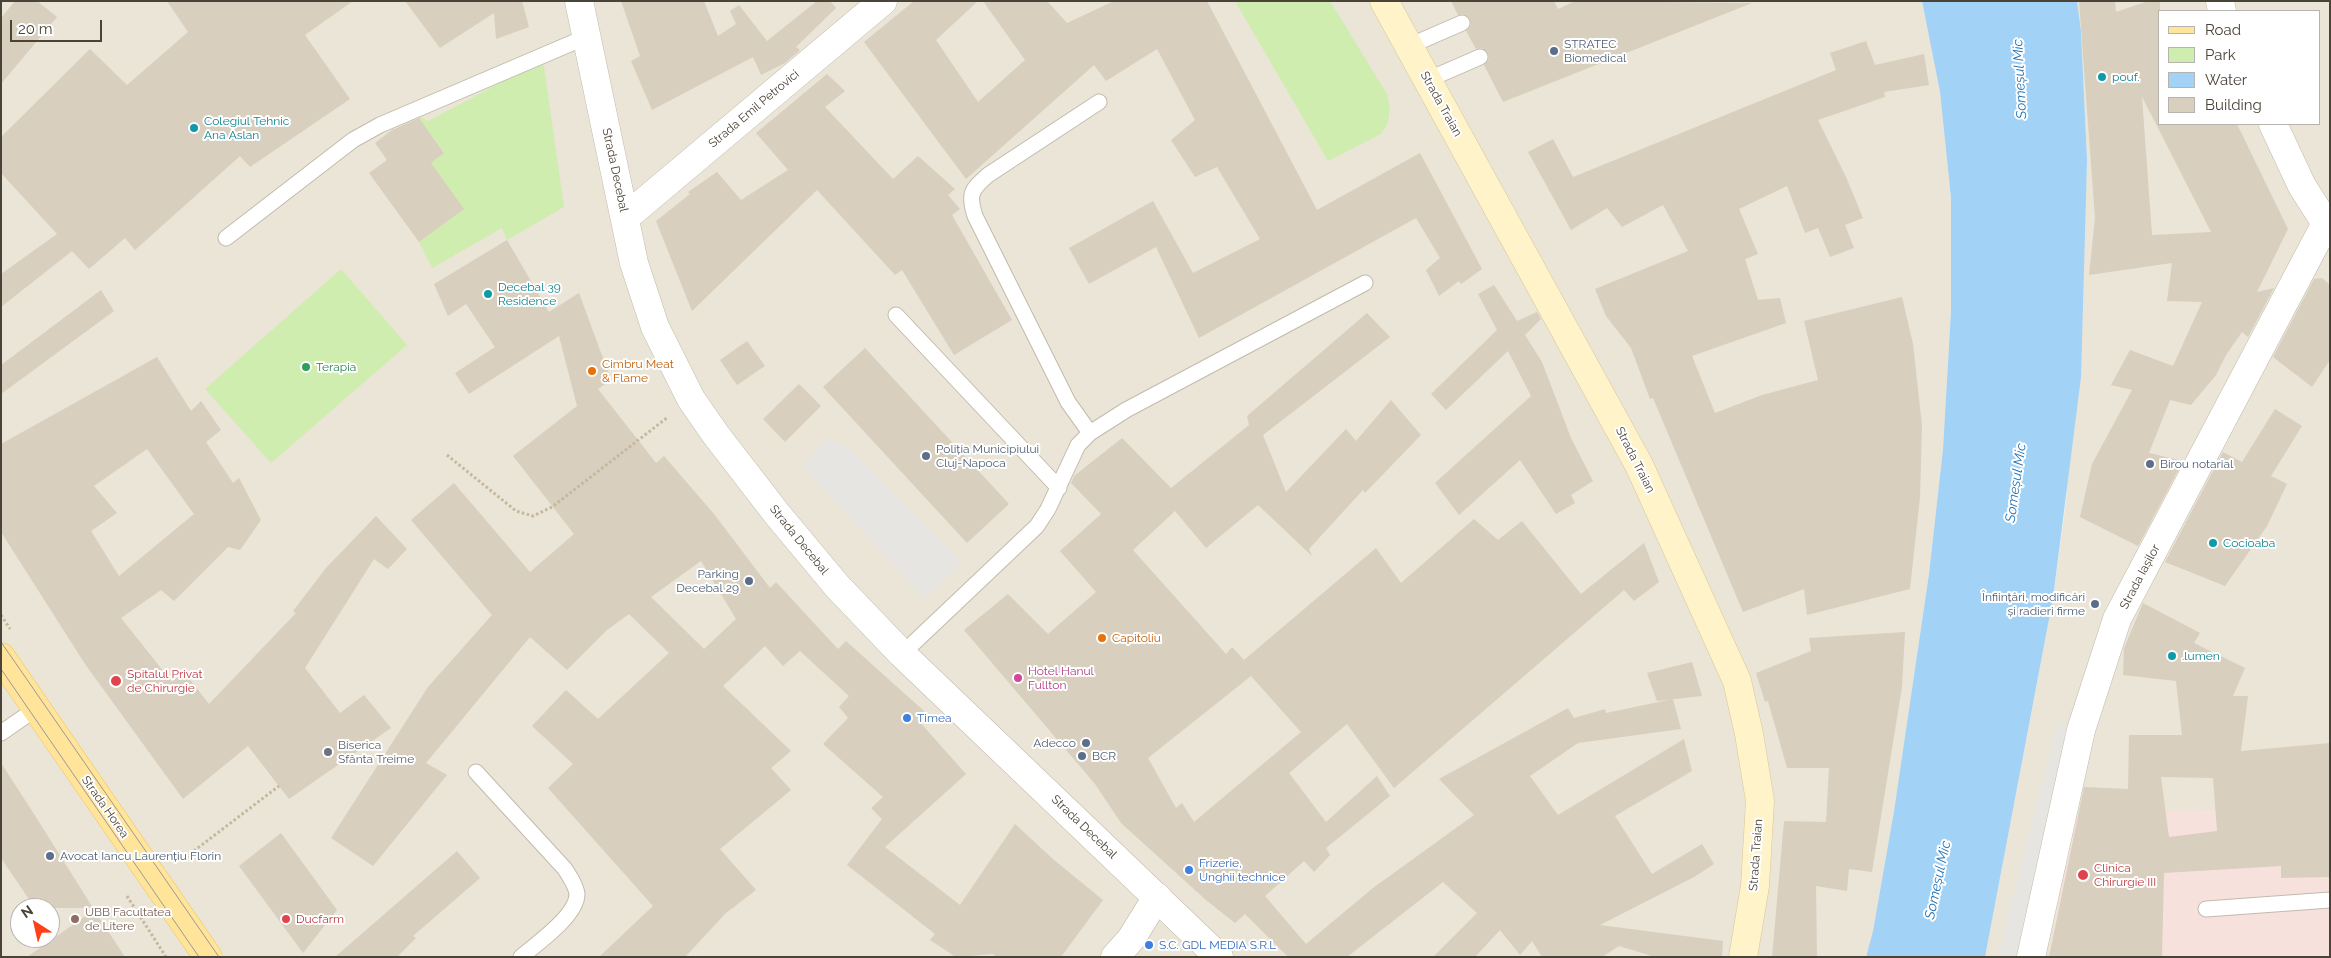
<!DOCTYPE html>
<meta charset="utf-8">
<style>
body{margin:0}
#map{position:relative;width:2331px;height:958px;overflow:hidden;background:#f6f2e9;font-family:Raleway,sans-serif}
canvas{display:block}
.frame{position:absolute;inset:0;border:2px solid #4a4337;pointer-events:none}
.legend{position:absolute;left:2158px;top:10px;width:162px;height:115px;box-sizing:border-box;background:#fff;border:1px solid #b7b4af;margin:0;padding:6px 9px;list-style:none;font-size:15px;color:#4a4337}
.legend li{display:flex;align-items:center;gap:10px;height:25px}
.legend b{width:25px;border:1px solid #b7b4af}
.north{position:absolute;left:10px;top:898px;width:50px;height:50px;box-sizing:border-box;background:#fff;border:1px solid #b7b4af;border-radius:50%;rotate:325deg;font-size:14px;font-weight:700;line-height:20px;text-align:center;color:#4a4337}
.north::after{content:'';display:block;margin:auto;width:18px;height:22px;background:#ff3f17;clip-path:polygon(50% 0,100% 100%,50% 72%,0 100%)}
.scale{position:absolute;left:10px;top:20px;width:92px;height:22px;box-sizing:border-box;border:2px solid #4a4337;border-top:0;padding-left:6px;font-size:15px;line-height:18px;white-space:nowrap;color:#4a4337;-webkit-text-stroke:4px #fff;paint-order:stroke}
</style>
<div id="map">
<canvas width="2331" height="958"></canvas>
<div class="frame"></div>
<ul class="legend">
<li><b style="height:6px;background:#ffe499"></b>Road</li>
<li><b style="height:14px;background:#d0edb0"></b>Park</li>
<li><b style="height:14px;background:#a2d2f6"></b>Water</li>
<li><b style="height:14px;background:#d8cfbe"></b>Building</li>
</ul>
<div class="north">N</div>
<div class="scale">20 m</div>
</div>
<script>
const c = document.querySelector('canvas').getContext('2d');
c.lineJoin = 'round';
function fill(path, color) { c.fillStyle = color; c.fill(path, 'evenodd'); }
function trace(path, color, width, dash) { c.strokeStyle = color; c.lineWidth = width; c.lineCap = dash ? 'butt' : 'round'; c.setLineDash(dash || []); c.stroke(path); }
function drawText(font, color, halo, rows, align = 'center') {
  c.font = font + ' Raleway,sans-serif'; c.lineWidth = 4; c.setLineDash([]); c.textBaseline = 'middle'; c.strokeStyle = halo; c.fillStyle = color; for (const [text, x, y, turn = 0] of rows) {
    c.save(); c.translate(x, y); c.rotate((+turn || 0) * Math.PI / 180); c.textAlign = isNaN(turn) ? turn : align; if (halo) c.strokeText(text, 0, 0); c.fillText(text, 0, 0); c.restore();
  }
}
const residential = new Path2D(`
 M1,1H1922L1940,92L1951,198V311L1943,449L1929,574L1894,811L1873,931L1866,957H1ZM20,908H50V938H20Z
 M2077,1H2330V957H1985L2053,598L2066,502L2087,160L2081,31ZM2160,11H2320V124H2160Z`);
const medical = new Path2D(`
 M2330,743V957H2049L2074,816L2215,810L2283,780L2279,747Z`);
const green = new Path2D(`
 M1235,1H1330L1387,94L1390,109L1388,122L1381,134L1328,161Z
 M543,60L564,207L507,240L502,228L432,268L419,242L431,163L444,152L415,113L428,121Z
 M341,269L407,345L271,463L205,389Z`);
const parking = new Path2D(`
 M827,439L849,448L962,564L925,599L802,466Z
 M2059,722L2074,728L2022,957H1999L2006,920Z`);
const water = new Path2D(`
 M1922,1H2077L2081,31L2087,160L2081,377L2053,598L1985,957H1866L1873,931L1894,811L1929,574L1943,449L1951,311V198L1940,92Z`);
const building = new Path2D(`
 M15,1H37L57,17L1,84V18Z
 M167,1H353L305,35L350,99L250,167L240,156L135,250L125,238L89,269L72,251L1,307V274L57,234L1,173V137L90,49L127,85L188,32Z
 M405,1H522L529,27L496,39L494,13L440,48Z
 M621,1H704L718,36L736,24L730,11L739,5L767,41L817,1H830L836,8L796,47L800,50L785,63L761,75L753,57L652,110L631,61L640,56Z
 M914,1H978L936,40L978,102L1025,60L983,1H1047L1067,23L1114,1H1207L1317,210L1420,153L1482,269L1461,284L1459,281L1439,296L1426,270L1440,258L1416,218L1199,338L1156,247L1089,284L1069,248L1153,201L1193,273L1260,239L1217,167L1195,177L1171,140L1195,120L1157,49L1106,81L1094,65L966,179L864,42Z
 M1451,1H1554L1558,9L1575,1L1752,3L1503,102L1484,65L1489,59L1488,53L1482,48L1476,49L1466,31L1471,25L1470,19L1464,14L1458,15Z
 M2079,1H2115L2116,12L2148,1H2160V124H2237L2288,229L2257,292L2274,288L2248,337L2242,332L2226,355L2216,375L2191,405L2170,400L2149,453L2183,461L2138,546L2080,517L2092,464L2132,390L2111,385L2130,350L2173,366L2202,302L2167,301L2172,263L2089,275L2095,218ZM2142,97L2156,124L2211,232L2152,235Z
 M1866,41L1875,65L1924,54L1929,85L1884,92L1885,97L1818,120L1846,177L1863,218L1845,225L1854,248L1830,257L1818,228L1805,233L1787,186L1739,209L1758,254L1745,259L1758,300L1780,298L1786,323L1692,356L1715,413L1762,395L1818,380L1804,321L1902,297L1913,344L1922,426L1920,497L1910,589L1807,615L1804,589L1743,612L1653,398L1650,399L1631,348L1606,316L1595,289L1688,251L1663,205L1622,227L1607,208L1571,230L1528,152L1553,139L1573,177L1836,70L1830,53Z
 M827,74L845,91L825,107L893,179L918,156L955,189L948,195L960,209L952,215L1012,320L954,355L902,270L895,275L817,190L692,311L656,221L690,194L688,192L717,172L741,200L788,170L756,133Z
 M419,118L444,153L431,163L464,209L419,242L369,173L387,160L375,143L392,130Z
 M507,240L549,312L579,293L611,380L598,389L656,463L664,456L714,514L770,588L776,582L838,649L846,641L924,711L917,719L966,774L885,847L960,905L1015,824L1054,860L1103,900L1061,957H996L993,954L956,957L930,940L935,934L847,865L882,819L871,808L883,797L823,744L848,718L839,707L849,696L800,651L783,666L765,646L723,686L791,751L771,768L791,790L720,849L756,890L726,913L685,957H599L653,906L548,788L573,764L532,726L566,690L598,719L669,653L629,614L607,630L567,670L530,637L426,763L447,775L373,866L331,838L428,687L492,615L411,520L454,483L530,572L574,534L513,456L577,406L559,336L469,394L455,373L495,347L466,304L448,316L434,284ZM701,561L736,619L704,649L651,597Z
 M2322,278L2330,285V360L2312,387L2273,357L2314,279Z
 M1494,285L1517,321L1537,312L1541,319L1525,335L1542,362L1571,438L1593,481L1571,495L1575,503L1556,514L1520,460L1459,515L1435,483L1531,396L1508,351L1446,410L1431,394L1497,330L1478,294Z
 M101,290L114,311L1,394V365Z
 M1367,313L1390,337L1263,435L1286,492L1346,429L1356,441L1391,400L1421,435L1365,493L1363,490L1309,549L1312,556L1258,505L1206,548L1175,511L1133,550L1226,654L1232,647L1244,660L1376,548L1401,583L1474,519L1498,540L1522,521L1581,594L1644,543L1659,582L1634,601L1624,590L1394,788L1347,724L1289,773L1326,822L1377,776L1390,796L1326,848L1330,855L1314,872L1304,861L1265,896L1306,944L1373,888L1474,815L1439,779L1568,708L1574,718L1605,709L1606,713L1673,699L1681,729L1578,743L1530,776L1558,815L1684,739L1692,771L1615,816L1652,874L1702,844L1714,864L1694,877L1600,925L1723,941L1722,957H1655L1619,946L1602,957H1542L1532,941L1520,955L1500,930L1475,957H1433L1477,913L1443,882L1347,957H1288L1245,914L1235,923L1206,900L1121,823L1095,784L964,630L1008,594L1048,634L1096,592L1060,551L1101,514L1071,483L1074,476L1122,438L1171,488L1249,425L1247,416ZM1251,676L1301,732L1194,822L1182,803L1176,808L1148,758Z
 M747,341L765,366L737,385L720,360Z
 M865,348L1009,504L967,543L823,387Z
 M157,357L191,411L201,401L221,430L206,442L233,483L239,478L261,520L240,550L228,547L174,601L161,590L121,618L172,682L184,672L209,704L296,613L293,611L326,568L376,516L407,549L388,569L374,559L305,668L340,713L364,695L391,728L289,799L248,746L183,799L85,664L1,532V444ZM147,449L194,514L119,576L91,531L117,513L94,486Z
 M799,384L821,406L785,442L763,419Z
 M2275,409L2302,426L2271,476L2287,484L2267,526L2225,586L2165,562L2223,452L2242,462Z
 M2143,603L2200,633L2194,643L2245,668L2233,696H2248L2241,751L2330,743V877L2281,878V866L2164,873L2162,957H2049L2084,787L2128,789L2129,735H2182L2176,681L2123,675L2124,648ZM2161,777L2213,778L2217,831L2169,837Z
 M1905,632L1902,687L1872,872L1849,869L1847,891L1816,886L1817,957H1772L1784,821L1826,822L1829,768H1787L1768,701L1765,702L1756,673L1811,651L1809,638Z
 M1692,662L1702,696L1657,701L1647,673Z
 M1,763L34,814L93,908H35L1,858Z
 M281,833L337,910L303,953L239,866Z
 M457,851L480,878L413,936L416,938L397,957H335Z
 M94,910L125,957H27Z`);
const path = new Path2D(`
 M447,455L516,511L533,516L552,507L668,417
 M1,615L10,629
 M186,857L279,786
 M127,896L166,957`);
const service = new Path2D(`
 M1409,46L1462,23
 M1427,80L1480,57
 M226,238L353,140L380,125L586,37
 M896,315L1059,488
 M1090,433L1068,402L975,216C968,194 971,190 988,175L1099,102
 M902,654L1037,526L1048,509L1078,445L1090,433L1126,410L1365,283
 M1,733L37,708
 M476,772L565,869C570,877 576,885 577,894C577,916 536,944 521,957
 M2206,909L2330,900`);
const minor = new Path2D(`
 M626,217L883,1
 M1115,957L1131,939L1157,897
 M2031,957L2081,730L2117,619L2325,225`);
const tertiary = new Path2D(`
 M579,1L634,263L655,327L691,399L716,435L777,514L837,586L902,654L1219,957
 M2220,1L2222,11
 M2273,124L2302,186L2330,230`);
const secondary = new Path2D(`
 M1384,1L1639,465L1737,681L1749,734L1760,801L1755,886L1743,957`);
const primary = new Path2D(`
 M1,657L208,957`);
const tram = new Path2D(`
 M1,642L219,957
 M1,669L199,957`);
const markers = [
 [1554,51,5,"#5c6f8a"],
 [2102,77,5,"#0f9aa8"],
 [194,128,5,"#0f9aa8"],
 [488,294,5,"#0f9aa8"],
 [306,367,5,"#2e9e5b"],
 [592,371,5,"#e8710a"],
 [926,456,5,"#5c6f8a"],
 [2150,464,5,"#5c6f8a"],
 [2213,543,5,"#0f9aa8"],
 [749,581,5,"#5c6f8a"],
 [2095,604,5,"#5c6f8a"],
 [1102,638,5,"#e8710a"],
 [2172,656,5,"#0f9aa8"],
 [1018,678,5,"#d1479c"],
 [116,681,6,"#e0444e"],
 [907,718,5,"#3f7fe0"],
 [1086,743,5,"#5c6f8a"],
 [328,752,5,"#6b7280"],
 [1082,756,5,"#5c6f8a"],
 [50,856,5,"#5c6f8a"],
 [1189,870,5,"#3f7fe0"],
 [2083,875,6,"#e0444e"],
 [75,919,5,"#8d6e63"],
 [286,919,5,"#e0444e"],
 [1149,945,5,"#3f7fe0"]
];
const serviceNames = [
 ["STRATEC",1564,44],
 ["Biomedical",1564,58],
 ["Poliția Municipiului",936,449],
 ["Cluj-Napoca",936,463],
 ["Birou notarial",2160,464],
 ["Parking",739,574,"right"],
 ["Decebal 29",739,588,"right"],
 ["Înființări, modificări",2085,597,"right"],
 ["și radieri firme",2085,611,"right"],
 ["Adecco",1076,743,"right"],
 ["BCR",1092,756],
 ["Avocat Iancu Laurențiu Florin",60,856]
];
const cultureNames = [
 ["pouf.",2112,77],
 ["Colegiul Tehnic",204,121],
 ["Ana Aslan",204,135],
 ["Decebal 39",498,287],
 ["Residence",498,301],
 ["Cocioaba",2223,543],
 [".lumen",2182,656]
];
const streetNames = [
 ["Strada Traian",1441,104,61],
 ["Strada Emil Petrovici",754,109,-40],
 ["Strada Decebal",615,170,78],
 ["Strada Traian",1635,460,63],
 ["Strada Decebal",799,540,51],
 ["Strada Iașilor",2140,577,-62],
 ["Strada Horea",105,807,55],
 ["Strada Decebal",1084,827,44],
 ["Strada Traian",1756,855,-86]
];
const foodNames = [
 ["Cimbru Meat",602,364],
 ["& Flame",602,378],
 ["Capitoliu",1112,638]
];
const leisureNames = [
 ["Terapia",316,367]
];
const hotelNames = [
 ["Hotel Hanul",1028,671],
 ["Fullton",1028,685]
];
const healthNames = [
 ["Spitalul Privat",127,674],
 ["de Chirurgie",127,688],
 ["Clinica",2094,868],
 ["Chirurgie III",2094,882],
 ["Ducfarm",296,919]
];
const shopNames = [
 ["Timea",917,718],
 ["Frizerie,",1199,863],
 ["Unghii technice",1199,877],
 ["S.C. GDL MEDIA S.R.L",1159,945]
];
const worshipNames = [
 ["Biserica",338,745],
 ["Sfânta Treime",338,759]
];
const educationNames = [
 ["UBB Facultatea",85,912],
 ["de Litere",85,926]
];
const waterNames = [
 ["Someșul Mic",2020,79,-93],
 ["Someșul Mic",2016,483,-82],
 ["Someșul Mic",1938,880,-78]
];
fill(residential, '#eae5d7');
fill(medical, '#f7e1dc');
fill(green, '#d0edb0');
fill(parking, '#e7e5e1');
fill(water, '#a2d2f6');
fill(building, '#d8cfbe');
trace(service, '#c2bbab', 17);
trace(minor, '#c2bbab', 29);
trace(tertiary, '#c2bbab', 29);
trace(secondary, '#d9c896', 29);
trace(primary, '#edc660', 29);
trace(path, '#c5b79b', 3, [2.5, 2.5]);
trace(service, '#fff', 15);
trace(minor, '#fff', 28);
trace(tertiary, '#fff', 28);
trace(secondary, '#fff3ca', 28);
trace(primary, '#ffe499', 28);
trace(tram, '#999', 1);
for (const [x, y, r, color] of markers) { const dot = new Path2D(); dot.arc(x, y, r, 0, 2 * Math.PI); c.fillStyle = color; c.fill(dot); trace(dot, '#fff', 2); }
drawText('12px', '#4e5e75', '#fff', serviceNames, 'left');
drawText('12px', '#0d838f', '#fff', cultureNames, 'left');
drawText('12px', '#4a4337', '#fff', streetNames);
drawText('12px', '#c56008', '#fff', foodNames, 'left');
drawText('12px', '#27864d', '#fff', leisureNames, 'left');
drawText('12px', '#b23c85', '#fff', hotelNames, 'left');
drawText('12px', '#be3a42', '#fff', healthNames, 'left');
drawText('12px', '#366cbe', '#fff', shopNames, 'left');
drawText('12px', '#5b616d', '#fff', worshipNames, 'left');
drawText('12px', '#785e54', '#fff', educationNames, 'left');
drawText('italic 14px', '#2576b7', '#fff', waterNames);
</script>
